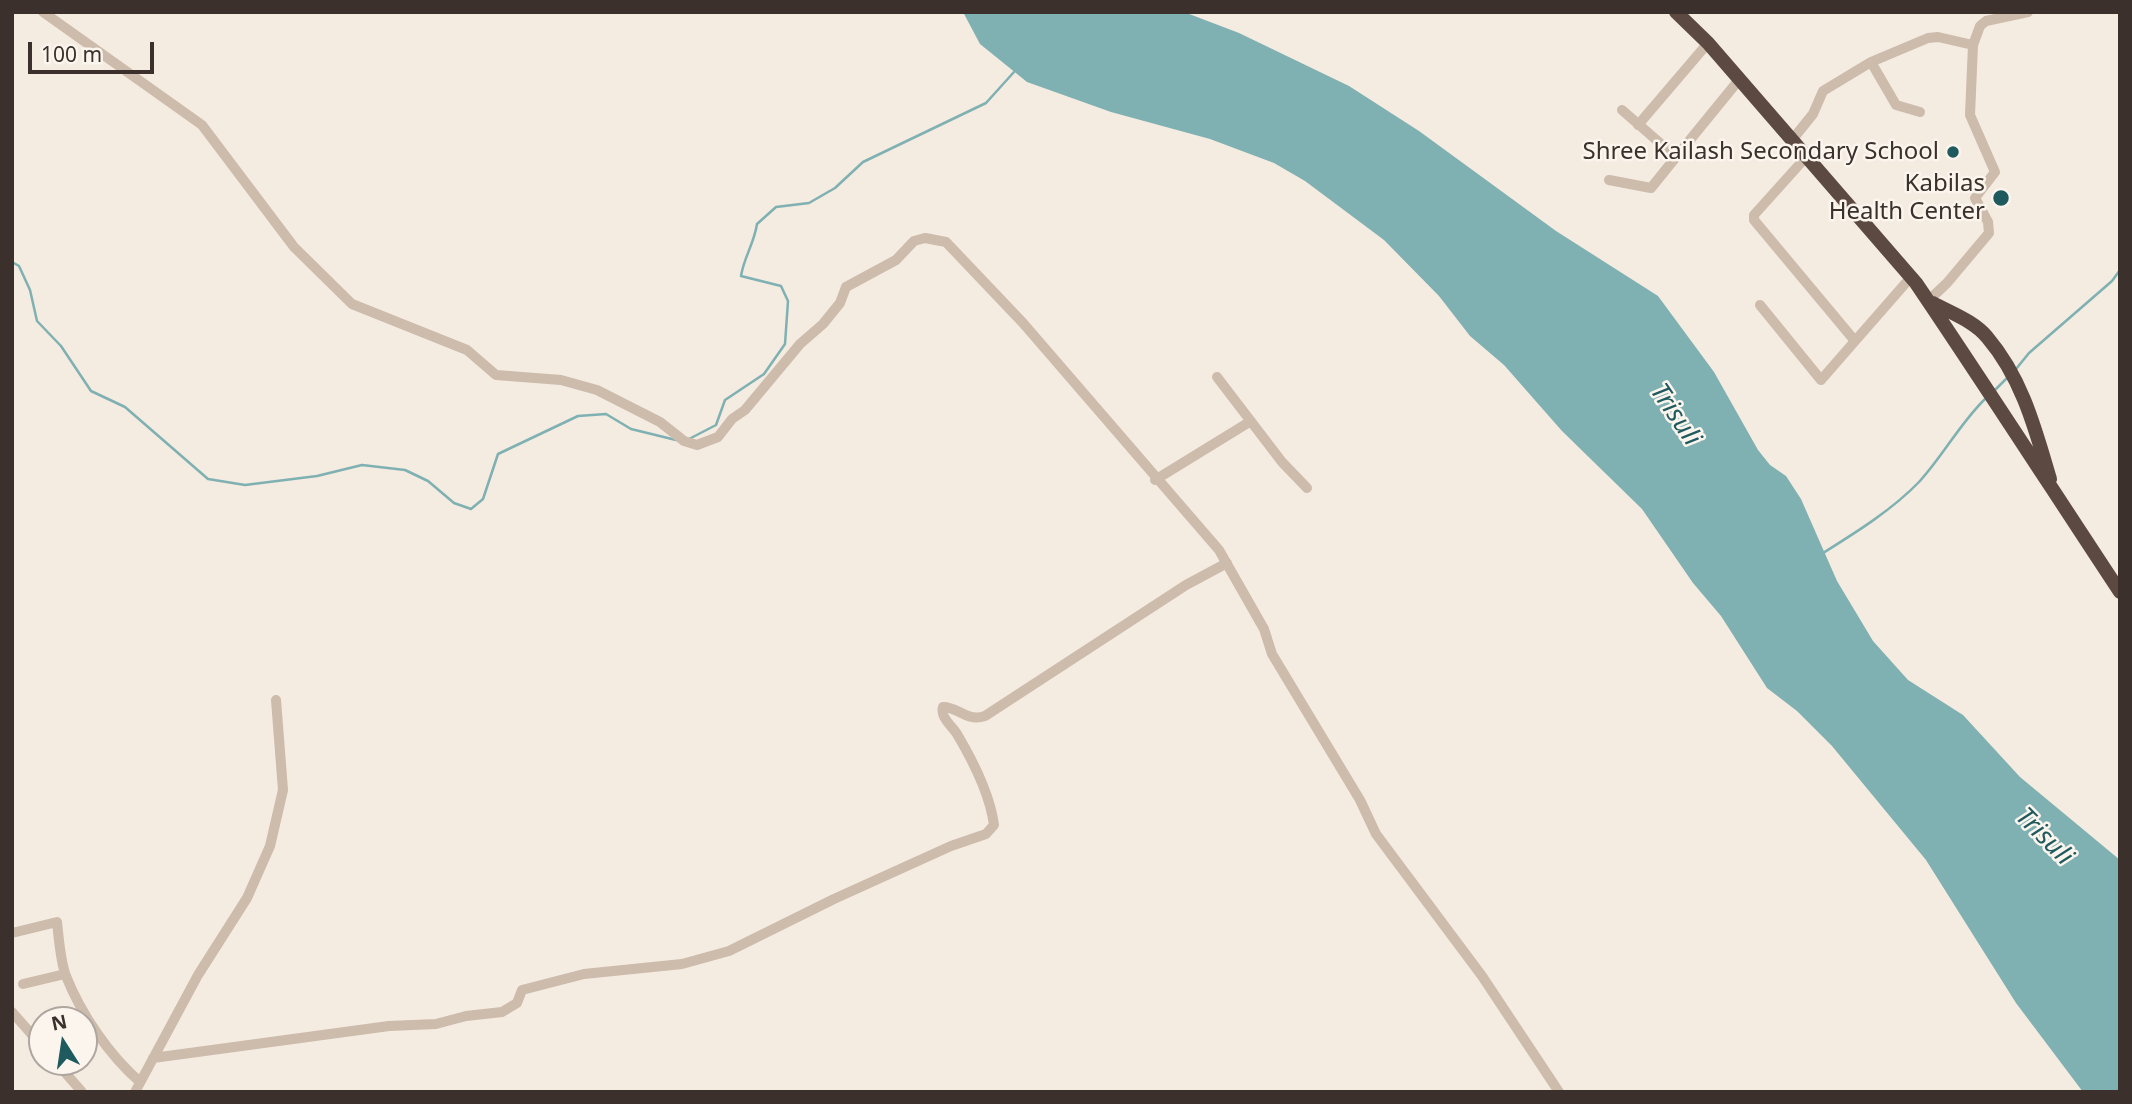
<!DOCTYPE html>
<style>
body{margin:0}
#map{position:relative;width:2132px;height:1104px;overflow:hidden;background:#f4ebe1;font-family:"Noto Sans",sans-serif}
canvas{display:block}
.frame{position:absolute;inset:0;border:14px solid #3b302b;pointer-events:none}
.north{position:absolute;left:28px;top:1006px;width:70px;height:70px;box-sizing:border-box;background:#fbf5ee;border:2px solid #aea6a0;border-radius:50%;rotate:348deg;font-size:19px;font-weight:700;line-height:28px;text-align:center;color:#3b302b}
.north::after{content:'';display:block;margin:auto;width:24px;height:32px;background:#1f5a5e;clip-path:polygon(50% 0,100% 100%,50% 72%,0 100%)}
.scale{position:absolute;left:28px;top:42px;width:126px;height:32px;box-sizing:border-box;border:4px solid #3b302b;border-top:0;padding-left:9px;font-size:21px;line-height:24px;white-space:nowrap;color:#3b302b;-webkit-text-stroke:5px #fbf5ee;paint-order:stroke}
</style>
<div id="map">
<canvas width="2132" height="1104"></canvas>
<div class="frame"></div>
<div class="north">N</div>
<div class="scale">100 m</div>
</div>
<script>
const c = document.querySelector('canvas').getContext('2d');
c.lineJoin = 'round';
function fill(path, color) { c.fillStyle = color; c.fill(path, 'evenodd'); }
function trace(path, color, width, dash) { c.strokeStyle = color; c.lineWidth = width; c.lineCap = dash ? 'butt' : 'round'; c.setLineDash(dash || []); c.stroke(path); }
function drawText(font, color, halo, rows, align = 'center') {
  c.font = font + ' "Noto Sans",sans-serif'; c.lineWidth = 5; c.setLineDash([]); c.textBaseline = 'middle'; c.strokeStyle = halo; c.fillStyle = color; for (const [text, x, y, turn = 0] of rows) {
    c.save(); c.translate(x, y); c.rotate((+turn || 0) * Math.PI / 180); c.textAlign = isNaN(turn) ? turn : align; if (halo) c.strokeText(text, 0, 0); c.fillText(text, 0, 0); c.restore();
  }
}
const water = new Path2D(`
 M963,12H1184L1239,33L1349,86L1419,131L1556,231L1658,296L1714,372L1758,450L1770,465L1786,476L1801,499L1837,581L1873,641L1908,680L1963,715L2020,777L2120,860V1092H2083L2016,1003L1926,860L1832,746L1797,711L1767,688L1721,616L1693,583L1642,509L1562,431L1504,365L1470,336L1439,296L1384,240L1305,181L1274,163L1210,139L1111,112L1027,82L980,44Z`);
const stream = new Path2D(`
 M12,262L19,266L30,290L37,321L61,346L91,391L125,407L208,479L245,485L317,476L362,465L405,470L428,481L454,503L471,509L483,499L498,454L578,416L606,414L631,429L676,440
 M2016,369L2029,353L2112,281L2120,270
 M1994,391L2009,376
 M689,439L716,425L725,400L764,374L785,344L788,301L781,286L741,276C744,257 754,244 757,224L776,207L809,203L835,188L863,162L986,103L1014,72
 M1823,553C1855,533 1892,510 1919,482C1943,456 1960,423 1986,398`);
const minor = new Path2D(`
 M43,12L202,125L294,247L352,304L467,350L496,375L561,380L597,390L660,422L684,441L697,445L718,437L732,419L745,410L800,344L823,324L840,303L846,287L896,260L914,241L925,238L946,242L1023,323L1219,550L1264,629L1272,654L1360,800L1376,834L1482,976L1559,1092
 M1871,62L1896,105L1920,112
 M1622,110L1676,157L1738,81
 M1638,125L1708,43
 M1792,140L1813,114L1823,91L1871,62L1928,38L1938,37L1973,45
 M1609,180L1651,188L1676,157
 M1928,301L1947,283L1989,233L1988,222L1975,198L1995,172L1970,115L1973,45L1980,26L1986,21L2028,12
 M1760,305L1821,380L1855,341L1754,220V215L1807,156
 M1855,341L1911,277
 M1217,377L1282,462L1307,488
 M1155,480L1251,421
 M12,933L57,922C59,939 60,960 66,976C81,1014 109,1055 140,1082
 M23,984L65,974
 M12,1012L42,1046
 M153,1058L389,1026L436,1024L466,1016L502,1012L517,1003L522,990L584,974L682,964L729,951L834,899L951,846L986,834L994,825C990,794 973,761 957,734C951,725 940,717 943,707C959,707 966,722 985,716L1186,585L1227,563
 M56,1062L82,1092
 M135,1092L198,975L247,898L270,846L283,790L276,700`);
const highway = new Path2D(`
 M1676,12L1708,43L1916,283C1985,385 2052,489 2120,592
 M1933,303C1951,313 1974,321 1987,337C2022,378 2035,428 2050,479`);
const markers = [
 [1953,152,7,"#1f5a5e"],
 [2001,198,9,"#1f5a5e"]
];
const poiNames = [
 ["Shree Kailash Secondary School",1939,152],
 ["Kabilas",1985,184],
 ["Health Center",1985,212]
];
const waterNames = [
 ["Trisuli",1675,415,56],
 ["Trisuli",2044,837,45]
];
fill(water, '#7fb0b2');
trace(stream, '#7fb0b2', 2.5);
trace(minor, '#cdbbac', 10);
trace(highway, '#5c4a42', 14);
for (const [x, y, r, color] of markers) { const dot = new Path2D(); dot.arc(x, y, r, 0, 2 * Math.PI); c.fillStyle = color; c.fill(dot); trace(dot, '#fbf5ee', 2.5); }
drawText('24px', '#3b302b', '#fbf5ee', poiNames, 'right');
drawText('italic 26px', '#1f5a5e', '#fbf5ee', waterNames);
</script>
